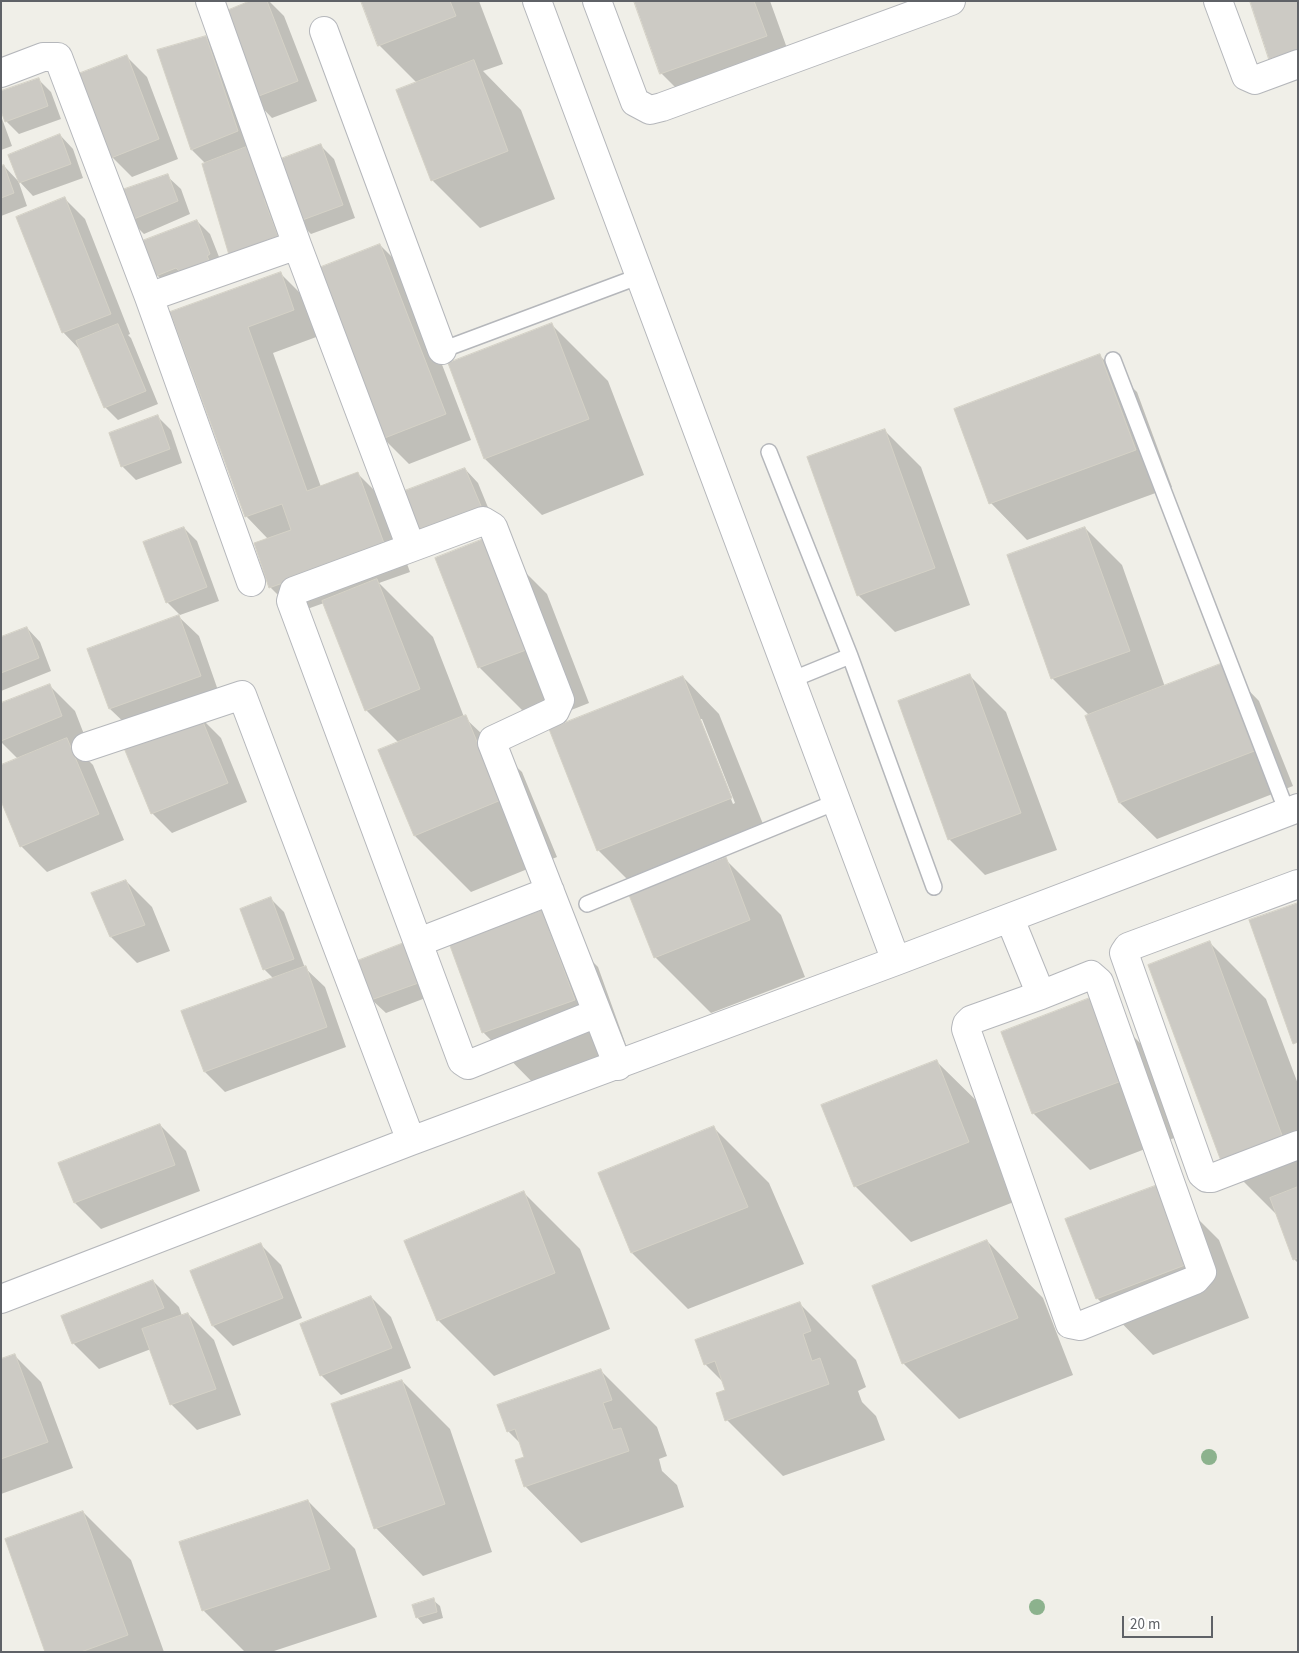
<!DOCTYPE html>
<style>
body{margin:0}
#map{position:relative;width:1299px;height:1653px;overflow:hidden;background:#f0efe8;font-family:"Source Sans 3",sans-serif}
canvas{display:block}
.frame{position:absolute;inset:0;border:2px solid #5f6267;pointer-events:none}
.scale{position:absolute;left:1122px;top:1616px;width:91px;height:22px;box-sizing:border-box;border:2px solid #5f6267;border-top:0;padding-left:6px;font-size:15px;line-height:18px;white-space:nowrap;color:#5f6267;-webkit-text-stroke:4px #fff;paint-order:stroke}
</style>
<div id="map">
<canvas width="1299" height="1653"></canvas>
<div class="frame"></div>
<div class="scale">20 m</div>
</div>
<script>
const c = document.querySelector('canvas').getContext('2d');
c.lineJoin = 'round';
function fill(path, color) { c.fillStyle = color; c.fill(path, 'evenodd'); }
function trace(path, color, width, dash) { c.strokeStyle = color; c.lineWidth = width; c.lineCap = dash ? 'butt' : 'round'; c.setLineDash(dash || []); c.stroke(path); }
const shadow = new Path2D(`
 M253,1H269L284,16L317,101L272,118L253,98Z
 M362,1H479L503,64L483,71L521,110L555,199L480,228L432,180L417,83L379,45Z
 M635,1H770L792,62L687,99L661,73Z
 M206,37L226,57L297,256L250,274L206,164L192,150L158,51Z
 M127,57L147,77L178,159L132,177L112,157Z
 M38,79L51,92L61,119L19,134L6,121Z
 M1,116L12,146L1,150Z
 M60,135L73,149L83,178L33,196L18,180L27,206L1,216V167L4,166L19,182Z
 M320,145L334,159L355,218L311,234L298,221Z
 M167,176L181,189L190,214L144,234L131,221Z
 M65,199L85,219L130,334L128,335L131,338L158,404L118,420L105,407L81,351L63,332Z
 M197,221L210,234L223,267L170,289L157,275Z
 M380,245L406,271L471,440L409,464L383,438Z
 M280,273L306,299L319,336L273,353L321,487L358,474L384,500L410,572L379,583L433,637L464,717L522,772L557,857L471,892L415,836L399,743L366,710L324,603L296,613L270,587L268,539L246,516L171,312Z
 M552,325L608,381L644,475L542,515L485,459L449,364Z
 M1100,356L1137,392L1172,487L1027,540L991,503Z
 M157,416L171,430L182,463L136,480L122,466Z
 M885,431L921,467L970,605L895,632L858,595Z
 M465,469L478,483L496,527L430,552Z
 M184,528L197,541L219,601L180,615L167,602Z
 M1085,528L1122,565L1165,687L1223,664L1259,701L1293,786L1157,839L1120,803L1090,716L1052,678Z
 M491,538L547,594L589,703L536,724L479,667Z
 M179,617L199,636L220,696L130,728L110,709Z
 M27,628L40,642L51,671L1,691V638Z
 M970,676L1006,712L1057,850L985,875L949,839Z
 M683,677L719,714L767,834L635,887L598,850ZM699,719H702L735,803L733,804Z
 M49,685L75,711L87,742L75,747L93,765L124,840L47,872L21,846L18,759L1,742V705Z
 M201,718L221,738L247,802L172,833L152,813Z
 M725,859L781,915L805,977L711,1013L655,957Z
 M126,881L152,907L170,951L137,963L111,937L93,894Z
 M270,898L284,912L305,968L325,987L346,1047L225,1092L205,1072L274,979L264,969Z
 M542,911L598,967L630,1056L539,1089L483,1032Z
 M408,943L436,994L386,1013L372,1000L358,962Z
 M1210,943L1266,999L1298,1084V1263L1294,1259L1278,1216L1222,1160Z
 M1095,998L1151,1054L1182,1135L1090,1170L1034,1114L1002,1033Z
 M936,1061L993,1117L1024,1198L911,1242L855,1186Z
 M160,1125L186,1151L200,1191L101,1229L75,1203Z
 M713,1127L769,1183L804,1264L688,1309L632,1253Z
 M1163,1184L1219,1240L1249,1318L1153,1355L1097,1298Z
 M524,1193L580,1249L610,1329L494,1376L438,1320Z
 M987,1241L1043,1298L1073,1375L959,1419L903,1363Z
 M261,1245L281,1265L302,1318L233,1346L213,1326L192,1272Z
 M153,1281L179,1307L182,1316L188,1314L214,1340L241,1415L197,1430L171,1404L151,1349L99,1369L73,1343Z
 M371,1297L391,1317L411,1368L341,1395L321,1375Z
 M800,1304L856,1360L866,1387L858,1391L862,1402L876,1416L885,1440L783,1476L727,1420V1390L724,1383L705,1364Z
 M15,1356L41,1382L73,1468L1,1494V1361Z
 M601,1371L657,1427L667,1456L659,1459L662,1471L677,1485L684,1507L581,1543L525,1486L526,1458L522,1445L508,1431Z
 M402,1381L450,1429L492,1552L423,1576L376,1528Z
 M308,1501L355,1549L377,1617L271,1652H245L203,1610Z
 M83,1512L131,1560L164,1652H46Z
 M433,1600L440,1606L443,1618L423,1624L417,1617Z`);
const building = new Path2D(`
 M250,1H267L298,81L251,99L219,14Z
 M361,1H450L456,16L378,46Z
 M634,1H754L767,36L660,74Z
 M1250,1H1298V50L1269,59Z
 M206,36L238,131L191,150L157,50Z
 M127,55L159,139L111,158L78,74Z
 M474,60L508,151L431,181L396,90Z
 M39,78L48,106L5,122L1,111V91Z
 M60,134L71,164L19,183L8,155Z
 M321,144L343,205L297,222L275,161Z
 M249,146L270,196L264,199L278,236L229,255L202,164Z
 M4,165L14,193L1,198V166Z
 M168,174L178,201L129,221L119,191Z
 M65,197L111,314L62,333L16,217Z
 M197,220L210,254L207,256L209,260L180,272L176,268L156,276L142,241Z
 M380,244L446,414L382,439L316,269Z
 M281,272L294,310L248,327L307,491L358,472L385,546L269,588L254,543L291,530L282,504L245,517L170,312Z
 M552,323L589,419L484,459L448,363Z
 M118,324L146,391L104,408L76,341Z
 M1100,354L1136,450L989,504L954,409Z
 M158,415L170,449L121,467L109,433Z
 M885,429L935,568L857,596L807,457Z
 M465,468L484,513L415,539L399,493Z
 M184,527L207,587L166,603L143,542Z
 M1085,527L1130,651L1051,679L1007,555Z
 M491,536L534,647L478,668L435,558Z
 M377,579L420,689L365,711L322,601Z
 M179,615L201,676L109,709L87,649Z
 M27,627L39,658L1,673V637Z
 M1223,663L1257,750L1119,803L1085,716Z
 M970,674L1021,813L948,840L898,701Z
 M683,676L732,798L597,851L549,729Z
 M50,684L62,716L1,741V703Z
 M466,715L501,800L414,836L378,750Z
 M201,717L228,783L151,814L124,748Z
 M67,738L99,814L20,847L1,801V765Z
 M726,857L750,920L654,958L629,895Z
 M126,880L145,925L110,937L91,893Z
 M271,897L294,959L263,970L240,909Z
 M1298,903V1042L1293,1044L1249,920Z
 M542,910L575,1000L482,1033L449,943Z
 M409,941L424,981L371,1000L357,961Z
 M1210,941L1283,1138L1221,1161L1148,965Z
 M306,966L327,1027L204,1072L181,1011Z
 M1095,996L1127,1079L1032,1114L1001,1032Z
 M937,1060L969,1142L854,1187L821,1105Z
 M160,1124L175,1165L74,1203L58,1163Z
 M714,1126L748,1207L631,1253L598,1173Z
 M1163,1183L1193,1262L1096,1299L1065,1219Z
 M1298,1187V1258L1293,1260L1270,1198Z
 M524,1191L555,1273L437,1321L404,1241Z
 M987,1240L1018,1318L902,1364L872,1286Z
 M261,1243L283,1298L212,1326L190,1271Z
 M153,1280L164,1308L72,1344L61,1316Z
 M371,1296L392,1348L320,1376L300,1324Z
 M800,1302L811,1331L803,1334L812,1361L820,1358L829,1384L725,1421L716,1393L725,1390L715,1361L704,1365L695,1340Z
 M188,1313L216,1389L170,1405L142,1329Z
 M15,1354L48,1442L1,1459V1359Z
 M601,1369L612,1400L603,1403L613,1430L621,1428L629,1451L524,1487L515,1460L524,1457L515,1429L507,1432L497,1405Z
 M402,1380L445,1504L374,1529L331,1404Z
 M308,1500L330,1569L202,1611L179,1542Z
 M83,1511L128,1635L81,1652H45L5,1539Z
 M434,1598L437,1612L416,1618L412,1605Z`);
const service = new Path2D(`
 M442,350L640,276
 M1113,360L1287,812
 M769,452L850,656L934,887
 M791,680L850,656
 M587,904L836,802`);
const minor = new Path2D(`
 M210,1L297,245L406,534
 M537,1L896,961
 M597,1L635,102L650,110L662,107L951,1
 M1218,1L1246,76L1255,80L1298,64
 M324,31L442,350
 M1,73L43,57H58L149,297L251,582
 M149,297L297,245
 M86,747L242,695L411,1141
 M1298,884L1128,947L1124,953L1202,1174L1207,1178H1212L1298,1145
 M1010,919L1041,995L1091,975L1099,982L1202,1272L1195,1280L1080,1326L1070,1324L966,1029L967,1024L971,1020L1041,995
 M419,942L550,891
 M597,1013L468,1065L462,1061L291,601L294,591L483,521L493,527L560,700L555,711L493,740L492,743L618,1066
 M1,1299L411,1141L896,961L1298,808`);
const trees = [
 [1209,1457],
 [1037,1607]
];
fill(shadow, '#0003');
fill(building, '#cccac4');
trace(building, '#d4d1c6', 1);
trace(service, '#b5b7bb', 18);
trace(minor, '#b5b7bb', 30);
trace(service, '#fff', 15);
trace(minor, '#fff', 28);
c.fillStyle = '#8cb28d';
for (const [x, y] of trees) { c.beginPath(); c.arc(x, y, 8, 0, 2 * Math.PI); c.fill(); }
</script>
